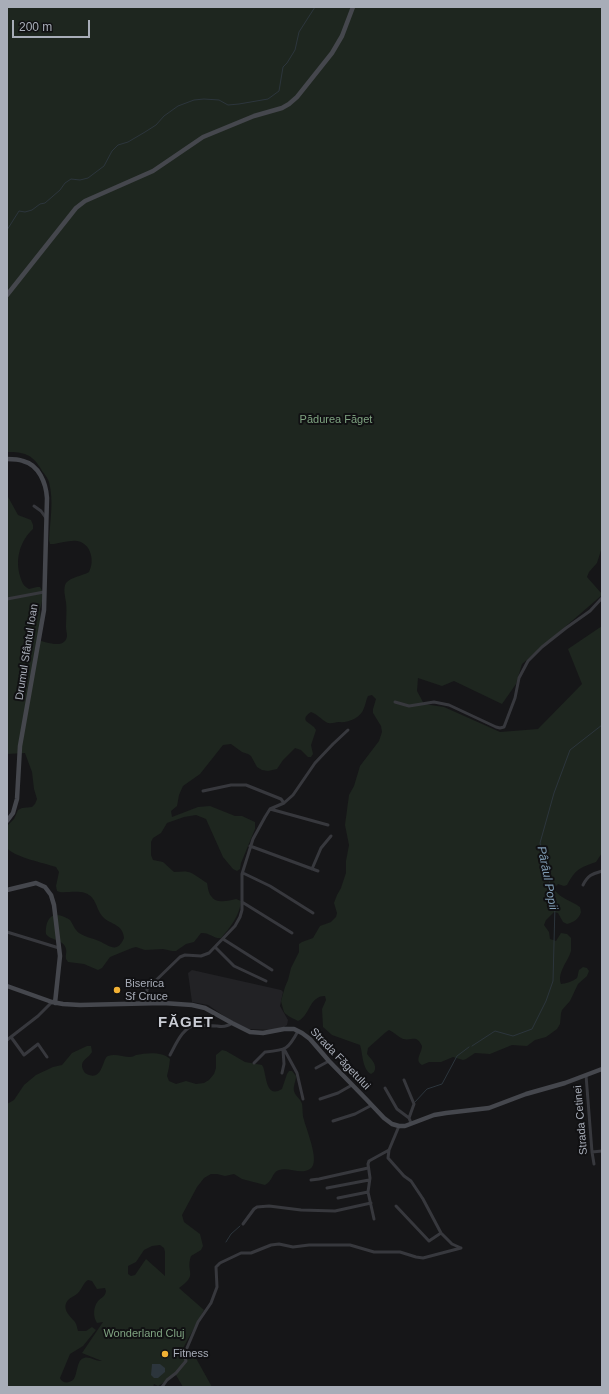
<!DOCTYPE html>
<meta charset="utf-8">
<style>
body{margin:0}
#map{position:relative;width:609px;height:1394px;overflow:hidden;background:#161618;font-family:Helvetica,sans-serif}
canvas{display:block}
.frame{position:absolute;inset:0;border:8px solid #a8adb8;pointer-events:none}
.scale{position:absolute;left:12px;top:20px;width:78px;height:18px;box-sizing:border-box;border:2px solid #a8adb8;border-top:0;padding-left:5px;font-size:12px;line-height:14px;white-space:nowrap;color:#a8adb8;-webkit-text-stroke:3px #111113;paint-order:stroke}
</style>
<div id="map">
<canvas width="609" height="1394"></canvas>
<div class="frame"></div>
<div class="scale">200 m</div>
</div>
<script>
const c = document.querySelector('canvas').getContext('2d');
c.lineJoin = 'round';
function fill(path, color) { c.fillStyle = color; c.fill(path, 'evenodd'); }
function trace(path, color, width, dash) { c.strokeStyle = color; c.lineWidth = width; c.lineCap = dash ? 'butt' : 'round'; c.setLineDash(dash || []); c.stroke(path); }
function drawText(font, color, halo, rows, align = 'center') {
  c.font = font + ' Helvetica,sans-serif'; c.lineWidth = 4; c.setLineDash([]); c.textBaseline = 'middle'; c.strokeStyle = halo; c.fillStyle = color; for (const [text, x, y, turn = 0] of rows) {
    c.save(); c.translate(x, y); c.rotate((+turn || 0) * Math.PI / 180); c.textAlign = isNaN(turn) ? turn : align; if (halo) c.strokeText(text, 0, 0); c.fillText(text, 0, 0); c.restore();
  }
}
const built = new Path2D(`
 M192,970L281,990L283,992L280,1006L288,1020L287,1025L284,1027L272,1030L249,1029L230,1020L208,1005L192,1002L188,973Z`);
const green = new Path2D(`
 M7,7H602V547L597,563L589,572L587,577L602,594V595L522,664L516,684L502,704L454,681L442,686L418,678L417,691L424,704L444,707L500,732L538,729L582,684L568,649L602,626V853L596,862C579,868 576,869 567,885L564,886L558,884L554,888C557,897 572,901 580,907L581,912C579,919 574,922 567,924L563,922L558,913L554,912L546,920L544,925L549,932L550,939L556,941L561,933L567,934L571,938C571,942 571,947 571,951C568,962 557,972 561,984C564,984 574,981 577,978C578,976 578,973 579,970L583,967L587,968L589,971L587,976L578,984L570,1001L562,1010L561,1013L560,1024L557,1029L546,1037L535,1040L527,1046L512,1045L490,1054L475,1053L466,1059L463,1060L453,1057L441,1062H429L422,1065C414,1060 422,1053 422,1046C416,1034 413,1041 403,1039C398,1037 394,1032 389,1030L386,1032L368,1048L367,1054C371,1059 378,1065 374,1072L371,1074C362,1069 363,1054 360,1045L332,1035L323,1027L322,1009L326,1000L325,996C309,996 310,1016 298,1021C293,1018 288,1017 284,1012L281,1001L285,987L288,980L291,968L299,952V944L302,942L313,938L320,926L331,922L336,917L337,913L334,903L337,895L341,888L346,873V861L349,845L345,825L349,795L354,786L360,766L379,741L382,732L381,726L373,713V709L376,699L372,695L368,696C366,700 366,703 364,708C361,718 348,723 339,722C334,722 331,725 326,722C321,719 317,714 311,712C307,715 304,717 306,721L314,727L316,730L311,745L313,754L311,757H308L301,750L295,748L283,760L277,769L268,771L262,770L257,767L251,756L248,754L242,752L231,744L223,745L200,774L183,786L179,795L177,806L171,811L172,817L198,807L210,806L235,816H242L255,822V829L241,863L240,869L237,871L233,869L223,857L206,819L196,815L184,817L167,823L161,833L153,838L151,842V855L153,860L163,862L174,872C179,872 184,871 188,872C192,872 202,880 207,883C208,887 208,892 211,896C216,904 228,901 236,899L241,901C240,915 230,928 221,938C214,939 209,932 201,933L194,942L186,944L176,951H172L163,949L145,950L136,947L132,948L110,957L102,968L98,970L84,964L68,962L66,959C65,956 67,952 66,949C64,939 51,941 46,934C45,924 49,911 62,916C64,917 68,918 70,920C73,924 74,929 79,933C85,937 92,938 99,941C110,946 117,954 124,938C123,924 111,925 103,917C96,910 97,897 85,893C76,890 62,894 57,891L56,886L59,872L56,867C44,863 14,857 7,848V826L14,819L18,810L22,808L32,807L35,804L37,799L34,789L32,772L25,753L7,754V495L18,515L31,520L33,525V529C20,541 15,559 20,576C22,582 23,586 29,589L37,587H40L43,592V598L40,609L41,623L37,640C46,642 65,650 67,636C67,633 66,630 66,627C66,618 67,610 66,602C65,596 63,588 66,583C71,577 82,576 89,572C95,561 91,543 77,541C70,540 61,543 54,544H50L49,540C50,521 54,501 49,482C47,476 43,473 41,469C32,454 24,452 7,452Z
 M87,1046H91L92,1052C87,1060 77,1061 85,1073C103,1084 102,1058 108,1056C115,1053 123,1057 130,1057C132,1057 134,1056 136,1055C146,1053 162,1051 170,1059L169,1067L167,1076L169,1081L176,1084L186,1081L196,1084L204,1083L209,1080L214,1074L216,1068V1055L222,1050L226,1051L245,1062L262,1065C267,1071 264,1100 282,1089L287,1074L289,1071H292L296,1076C296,1081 293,1086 294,1091C295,1096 301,1099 302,1104C303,1109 302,1114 304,1120C306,1129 321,1163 310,1169C301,1175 289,1167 279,1170C272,1172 273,1181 265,1185L242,1179L234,1174L225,1176L217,1174H211L204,1178L197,1187L182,1215L184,1222L200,1234L203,1246L201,1250L191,1256C185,1273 199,1274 179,1288L204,1310L182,1350L189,1355L192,1351L212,1387H183L176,1375L158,1386L154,1384L153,1387H7V1104L14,1100L24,1085L36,1075L53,1067L62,1065L72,1053ZM160,1245L164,1248L165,1252V1276L146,1259L135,1275L131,1276L128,1274V1266L136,1262L144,1250L152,1246ZM88,1280L92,1281L97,1289L105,1288L106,1291C105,1297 102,1297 98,1301C93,1307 93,1317 97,1323L103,1322L82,1353L102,1361C96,1362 90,1356 84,1358C76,1360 78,1375 73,1380C68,1384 62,1383 60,1378L70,1354L83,1346L96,1330L92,1327L86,1331H78C77,1328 77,1325 75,1322C70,1316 61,1309 68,1300C71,1297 75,1296 78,1293C82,1289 83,1283 88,1280Z`);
const water = new Path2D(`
 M152,1364H160L165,1368V1372L158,1378H154L151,1375Z`);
const stream = new Path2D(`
 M7,230L19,211L25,212L32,210L40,204L45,203L60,190L65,183L71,179L80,180L88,178L104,166L112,151L118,145L128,142L145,132L156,125L164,116L178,106L194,100L204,99L219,100L228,105L239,104L268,99L279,91L283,67L287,63L295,50L299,32L315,7
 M472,1046L495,1031L513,1036L532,1029L546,1001L553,981L555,905L540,843L554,793L570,750L602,725
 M415,1102L427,1089L442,1084L457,1056L469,1047
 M226,1242L231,1234L240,1226`);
const minor = new Path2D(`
 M34,506L41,511L46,518
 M7,599L44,592
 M395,702L409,706L434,702L449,705L496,727L500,728L504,727L515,698L519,678L528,661L542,647L566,628L590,611L602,598
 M203,791L231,785H246L281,799L284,803
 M270,809L328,825
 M250,846L318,871
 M312,869L321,848L331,836
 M243,873L270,886L313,913
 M583,885C588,875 592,874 602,871
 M242,902L292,933
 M7,932L59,948
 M223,939L272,970
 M215,947L234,966L266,981
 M146,1003L147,989L180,957L185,955L201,956L209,953L235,926L240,917L242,910V874L253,839L265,817L270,809L284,803L293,795L315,763L333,744L348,730
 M11,1037L24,1055L38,1044L47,1057
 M7,1040L38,1016L52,1002
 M284,1049L297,1073L303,1099
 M170,1055C176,1044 183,1026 197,1025C204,1025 210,1026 217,1026C222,1027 227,1027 232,1023
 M254,1063L265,1052C286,1050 288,1050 298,1031
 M316,1068L329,1061
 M282,1073L284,1064L283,1050
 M586,1075L592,1152L594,1164
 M404,1080L414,1104L409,1118
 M385,1088L397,1109L409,1118L411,1123
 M320,1099L338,1093L352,1085
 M333,1121L355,1114L372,1105
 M399,1126L389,1150L388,1158L404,1176L411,1181L423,1199L441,1233L452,1244L461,1248
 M592,1152L602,1151
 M311,1180L319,1179L368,1168
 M327,1188L369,1180
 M338,1198L368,1192
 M396,1206L429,1241L441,1233
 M374,1219L368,1192L370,1178L368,1164L369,1161L389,1150
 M243,1224L254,1209L257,1207L269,1206L301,1210L335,1211L371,1203
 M162,1387L167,1380L176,1373L186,1361L184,1355L198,1322L211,1303L217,1287L216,1267L220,1263L241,1253H251L271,1245L279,1244L293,1247L309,1245H350L374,1252H400L416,1257L423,1258L461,1248`);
const secondary = new Path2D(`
 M7,295L76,208L85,201L153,171L203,137L254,116L282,108L289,104L297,97L332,53L342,36L353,7
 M7,459C12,459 18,459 23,461C39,465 46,483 47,498L44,610L20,746L17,799L13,813L7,821
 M7,890L36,883L45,887L51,895L54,905L60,956L55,1003
 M7,986L52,1002L63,1004L80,1005L163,1003L192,1005L205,1008L232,1023L250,1032L263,1033L284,1029H294L302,1033L310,1039L329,1061L366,1099L384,1118L392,1124L399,1126H405L434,1115L446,1113L489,1108L526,1094L565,1083L602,1069`);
const markers = [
 [117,990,4,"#f2b134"],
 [165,1354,4,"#f2b134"]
];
const parkNames = [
 ["Pădurea Făget",336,420],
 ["Wonderland Cluj",144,1334]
];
const streetNames = [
 ["Drumul Sfântul Ioan",27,652,-81],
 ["Strada Făgetului",340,1059,46],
 ["Strada Cetinei",581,1120,-95]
];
const poiNames = [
 ["Biserica",125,984],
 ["Sf Cruce",125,997],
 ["Fitness",173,1354]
];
const waterNames = [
 ["Pârâul Popii",547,878,79]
];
const districtNames = [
 ["FĂGET",186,1023]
];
fill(built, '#222225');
fill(green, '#1e261f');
fill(water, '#2c353c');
trace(stream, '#2c353c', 1);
trace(minor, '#37383d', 3);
trace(secondary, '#45474d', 4.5);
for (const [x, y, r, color] of markers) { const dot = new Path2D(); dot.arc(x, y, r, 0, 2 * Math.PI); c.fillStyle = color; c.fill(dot); trace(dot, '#111113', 1.5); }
drawText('11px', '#7fa381', '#111113', parkNames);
drawText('11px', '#a8adb8', '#111113', streetNames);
drawText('11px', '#a8adb8', '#111113', poiNames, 'left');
drawText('italic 12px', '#7f9bb3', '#111113', waterNames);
c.letterSpacing = '1px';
drawText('bold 15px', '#c9ccd4', '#111113', districtNames);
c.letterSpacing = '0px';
</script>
